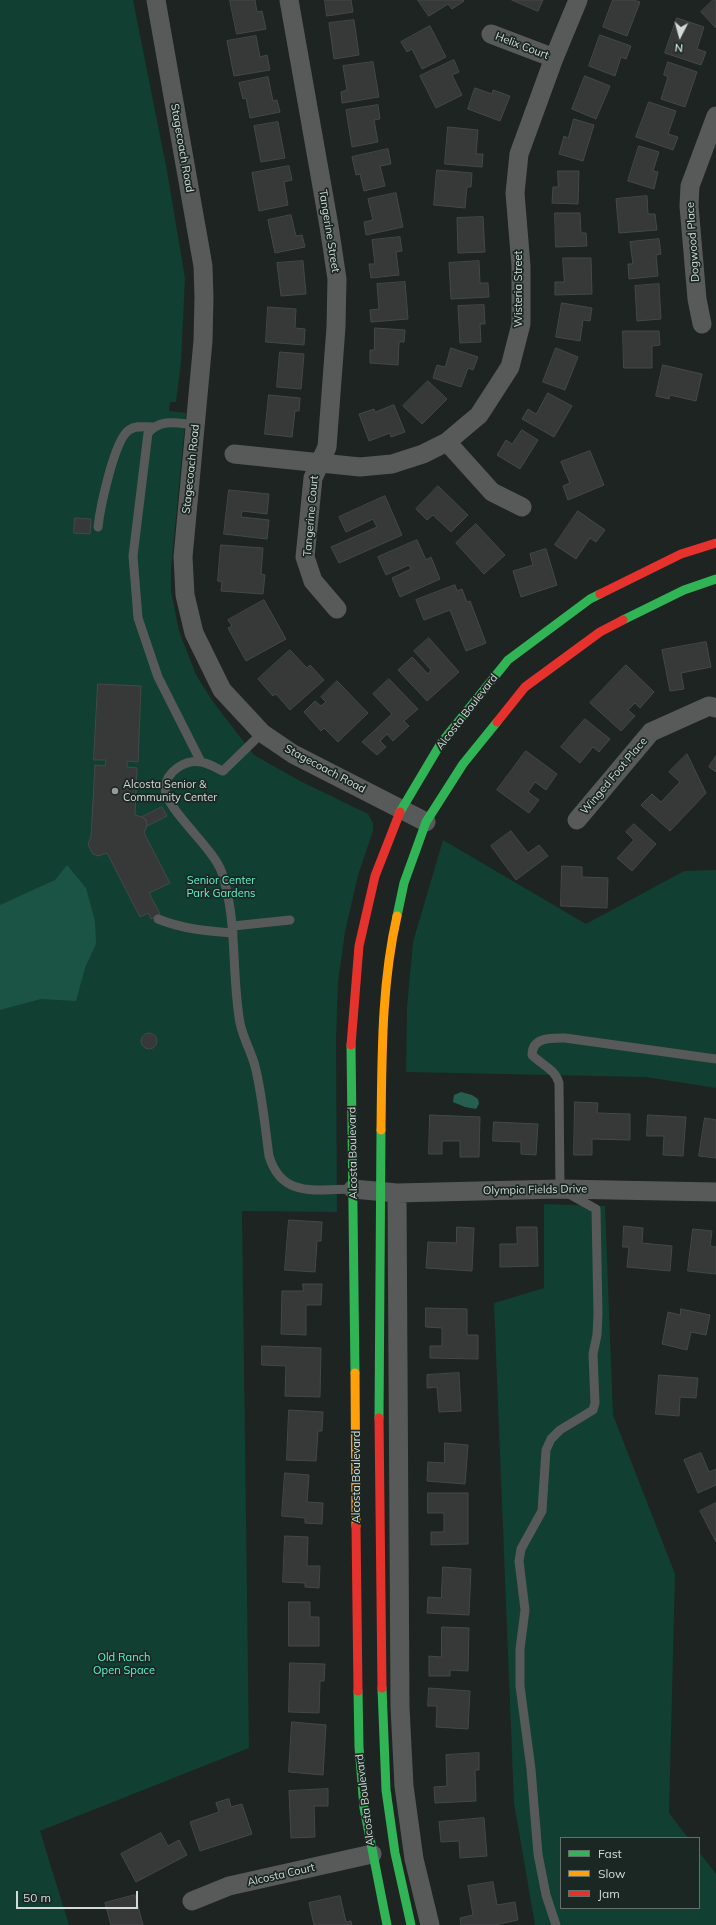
<!DOCTYPE html>
<style>
body{margin:0}
#map{position:relative;width:716px;height:1925px;overflow:hidden;background:#1e2422;font-family:Mulish,sans-serif}
canvas{display:block}
.legend{position:absolute;left:560px;top:1837px;width:140px;height:72px;box-sizing:border-box;background:#1b2723;border:1px solid #656f6b;margin:0;padding:5px 7px;list-style:none;font-size:12px;color:#d3dbd8}
.legend li{display:flex;align-items:center;gap:8px;height:20px}
.legend b{width:20px;border:1px solid #656f6b}
.north{position:absolute;left:660px;top:16px;width:40px;height:40px;-webkit-text-stroke:3px #1b2723;paint-order:stroke;rotate:186deg;font-size:11px;font-weight:700;line-height:16px;text-align:center;color:#d3dbd8}
.north::after{content:'';display:block;margin:auto;width:14px;height:18px;background:#d3dbd8;clip-path:polygon(50% 0,100% 100%,50% 72%,0 100%)}
.scale{position:absolute;left:16px;top:1891px;width:122px;height:18px;box-sizing:border-box;border:2px solid #d3dbd8;border-top:0;padding-left:5px;font-size:12px;line-height:14px;white-space:nowrap;color:#d3dbd8;-webkit-text-stroke:3px #1b2723;paint-order:stroke}
</style>
<div id="map">
<canvas width="716" height="1925"></canvas>
<ul class="legend">
<li><b style="height:5px;background:#30b455"></b>Fast</li>
<li><b style="height:5px;background:#ff9f0a"></b>Slow</li>
<li><b style="height:5px;background:#e5322d"></b>Jam</li>
</ul>
<div class="north">N</div>
<div class="scale">50 m</div>
</div>
<script>
const c = document.querySelector('canvas').getContext('2d');
c.lineJoin = 'round';
function fill(path, color) { c.fillStyle = color; c.fill(path, 'evenodd'); }
function trace(path, color, width, dash) { c.strokeStyle = color; c.lineWidth = width; c.lineCap = dash ? 'butt' : 'round'; c.setLineDash(dash || []); c.stroke(path); }
function drawText(font, color, halo, rows, align = 'center') {
  c.font = font + ' Mulish,sans-serif'; c.lineWidth = 3.5; c.setLineDash([]); c.textBaseline = 'middle'; c.strokeStyle = halo; c.fillStyle = color; for (const [text, x, y, turn = 0] of rows) {
    c.save(); c.translate(x, y); c.rotate((+turn || 0) * Math.PI / 180); c.textAlign = isNaN(turn) ? turn : align; if (halo) c.strokeText(text, 0, 0); c.fillText(text, 0, 0); c.restore();
  }
}
const green = new Path2D(`
 M0,0H133L167,171L185,278L181,362L176,402H170L169,411L186,413L171,569V591L179,631L196,675L214,703L254,755L300,781L368,814L373,823V831L358,875L345,932L338,982L336,1040L337,1212L242,1211L249,1748L40,1831L69,1925H0Z
 M443,840L586,924L684,871L716,870V1088L646,1077L406,1072L407,1007L413,942Z
 M544,1204L605,1206L613,1415L675,1574L669,1813L688,1838H561V1908H699V1852L716,1874V1925H535L514,1803L494,1303L544,1288Z`);
const forest = new Path2D(`
 M67,865L86,888L95,921L96,944L85,968L76,1001L41,999L0,1010V905L55,880Z`);
const water = new Path2D(`
 M461,1092L472,1095L478,1099L479,1104L476,1109L465,1107L453,1102L454,1095Z`);
const building = new Path2D(`
 M230,0H255L257,12L262,11L266,29L237,34Z
 M325,0H351L353,12L327,16Z
 M418,0H463L464,1L452,9L448,4L429,16Z
 M512,0H543L538,11Z
 M613,0H633L640,2L627,36L603,27Z
 M713,0H716V28L701,12Z
 M677,18L704,27L697,49L706,52L701,65L665,53Z
 M354,20L359,55L334,59L329,23Z
 M430,26L446,57L422,69L412,49L407,52L401,42Z
 M600,35L631,46L626,59L621,57L615,76L589,66Z
 M256,36L260,57L267,55L270,70L234,76L227,41Z
 M454,60L459,72L452,75L462,95L436,108L420,76Z
 M373,62L379,97L342,103L341,92L347,90L343,66Z
 M668,62L697,72L685,107L661,99L668,77L664,75Z
 M585,76L610,86L596,119L572,109Z
 M268,77L273,101L277,100L280,112L250,118L246,98L243,99L239,83Z
 M475,88L492,94L493,90L510,96L500,121L468,109Z
 M649,102L676,111L668,134L678,137L673,150L636,137Z
 M378,105L380,119L374,120L378,142L352,147L346,110Z
 M574,119L594,125L583,161L559,154L564,136L568,138Z
 M278,122L285,158L261,162L254,126Z
 M448,127L478,130L476,154H483L482,167L445,164Z
 M639,146L659,152L653,171L658,172L654,189L628,181Z
 M388,149L391,164L380,166L385,186L364,191L360,174L356,175L352,157Z
 M289,166L292,180L284,182L288,205L259,211L252,173Z
 M437,170L472,173L471,187H467L465,208L434,205Z
 M558,171H579L578,204L552,203L553,187H558Z
 M396,193L403,227L366,235L364,222L373,220L368,199Z
 M647,196L648,214H655L657,230L619,233L616,199Z
 M555,213H580L581,233H586L587,246L556,247Z
 M291,215L296,236L302,235L305,247L275,253L268,220Z
 M483,217L485,252L458,253L457,218Z
 M400,237L402,251L396,252L399,275L371,278L369,264H375L372,240Z
 M659,239L661,254L656,255L658,276L629,279L628,264H633L630,242Z
 M563,258H591L592,294L555,295V282H564Z
 M303,261L306,294L281,296L277,263Z
 M479,261L480,283H488L489,297L451,299L449,263Z
 M405,282L408,319L371,322L370,310L379,309L377,284Z
 M659,284L661,319L637,321L635,286Z
 M562,303L592,308L590,321L583,320L580,341L556,337Z
 M484,305L485,324H480L481,342L460,343L458,306Z
 M268,307L296,309L295,328L305,329L304,345L266,342Z
 M375,328L405,330L404,342H399L398,365L370,363V350H374Z
 M623,331H659L660,345L652,346V368H624Z
 M451,348L478,357L473,370L468,368L461,387L433,378L437,365L445,367Z
 M556,348L578,357L565,390L543,382Z
 M280,352L304,354L301,389L277,387Z
 M663,365L702,374L696,401L670,395L669,399L656,396Z
 M428,381L447,399L422,424L403,406Z
 M548,393L572,406L554,437L522,419L528,409L536,414Z
 M269,395L300,398L299,411H295L292,437L265,434Z
 M394,405L405,432L391,437L390,433L369,441L359,414L374,409L375,412Z
 M522,430L538,440L520,469L497,455L506,440L512,444Z
 M590,451L604,485L568,500L563,486L570,483L561,462Z
 M438,486L468,515L451,532L433,515L427,520L416,509Z
 M229,490L269,494L267,514L242,511L241,517L269,520L267,539L224,534Z
 M385,496L402,535L339,563L331,547L377,527L373,519L346,532L339,517Z
 M578,511L605,530L596,542L590,538L576,559L555,545Z
 M75,518L91,519L90,534L74,533Z
 M476,524L505,555L484,574L456,543Z
 M417,540L426,560L431,557L440,579L400,597L392,578L411,569L409,565L386,575L378,557Z
 M221,545L263,548L261,574L265,575L263,594L221,591L222,582L218,581Z
 M546,549L557,585L521,597L513,571L533,565L530,554Z
 M455,585L457,591L462,589L467,602L470,601L486,643L466,651L450,610L424,620L416,600Z
 M264,600L286,639L246,661L228,628L232,626L228,620Z
 M429,638L459,672L427,701L398,670L412,657L428,674L431,670L414,651Z
 M706,642L711,667L681,673L684,689L670,691L662,650Z
 M290,650L307,668L310,665L324,680L290,710L276,694L273,696L258,679Z
 M626,665L654,692L640,708L635,703L628,710L635,716L621,731L590,703Z
 M389,679L418,709L404,721L409,726L393,741L387,734L380,741L386,747L377,755L362,742L392,714L373,694Z
 M337,681L368,713L338,742L324,728L321,731L304,712L315,701L321,706L326,702L321,697Z
 M98,684L141,686L138,762L127,761V767L137,768L135,815L142,817L146,820L147,826L144,833L170,883L149,893L160,914L151,919L148,913L140,917L107,853L98,856L93,854L88,845L91,836L95,765L105,766L106,760H94Z
 M585,719L610,739L599,752L593,747L580,763L561,747Z
 M526,751L557,774L546,790L535,782L528,792L539,800L529,813L497,790Z
 M687,754L706,793L670,831L641,805L652,794L661,802L680,782L669,772Z
 M716,756V772L709,767Z
 M162,807L167,816L147,826L146,820L142,817Z
 M634,824L656,844L632,871L617,858L634,840L626,832Z
 M511,831L528,853L539,845L548,856L516,880L491,846Z
 M562,866L582,867V877L608,878L607,908L561,906Z
 M141 1041a8 8 0 1 1 16 0a8 8 0 1 1-16 0Z
 M575,1102L598,1103L597,1113L630,1114V1140L592,1139V1155H574Z
 M430,1115L480,1117L479,1157H460V1141H442V1154H429Z
 M648,1115L686,1117L683,1156L663,1155L664,1136H647Z
 M705,1118L716,1120V1158L699,1156Z
 M494,1122L538,1124L536,1155L521,1154V1142L493,1141Z
 M289,1220L322,1222L321,1241H317L315,1272L285,1270Z
 M624,1226L643,1228L642,1243L672,1246L670,1271L627,1267L629,1247H623Z
 M457,1227L474,1228L472,1271L426,1268L428,1242L456,1243Z
 M517,1227H537L538,1266L500,1267V1244H517Z
 M693,1229L712,1231L710,1246L716,1247V1274L688,1271Z
 M303,1284H322L321,1305H306V1335L281,1334L282,1291H303Z
 M426,1308L467,1309V1335H478V1359L430,1358V1346H442V1328L426,1327Z
 M681,1309L710,1315L706,1335L691,1332L687,1350L662,1344L668,1312L680,1315Z
 M262,1346L321,1348L320,1397L285,1396L286,1366L262,1365Z
 M459,1373L461,1411L439,1412L437,1387L427,1388V1375Z
 M659,1375L698,1378L696,1398L680,1397L679,1416L656,1414Z
 M289,1410L323,1412L322,1431H318L316,1461L287,1460Z
 M445,1443L468,1445L465,1484L427,1481L428,1462L444,1463Z
 M701,1453L709,1472L716,1469V1485L698,1493L684,1460Z
 M285,1473L309,1475L307,1502L323,1503L322,1524L305,1523V1518L282,1516Z
 M428,1493H468V1544L431,1545V1532H444V1513H428Z
 M716,1503V1542L700,1511Z
 M285,1536L308,1537L307,1566H320L319,1588L305,1587V1583L283,1582Z
 M443,1567L471,1569L469,1615L427,1613L428,1597L441,1598Z
 M289,1602H310V1617H319V1646H289Z
 M442,1627L469,1628L468,1671L450,1670V1676H429V1656L441,1657Z
 M290,1663L325,1664L324,1681H320L319,1713L289,1712Z
 M429,1688L470,1691L468,1729L436,1727L437,1706H428Z
 M292,1722L326,1725L323,1775L289,1772Z
 M479,1753V1770H475L476,1801L435,1803L434,1787L447,1786L446,1755Z
 M328,1789V1806H314L315,1837L291,1838L289,1791Z
 M229,1799L231,1807L242,1804L252,1834L200,1851L190,1822L219,1812L216,1803Z
 M484,1818L487,1856L460,1858L459,1841L441,1842L439,1822Z
 M161,1833L168,1846L179,1840L187,1855L136,1882L121,1854Z
 M493,1882L497,1905L515,1902L518,1920L495,1925H461L460,1918L473,1915L468,1886Z
 M135,1895L143,1925H111L105,1903Z
 M340,1896L346,1922L351,1921L352,1925H314L309,1903Z`);
const lane = new Path2D(`
 M195,425C177,423 161,418 148,433L133,556L138,618L158,677L201,762
 M98,527C100,509 114,440 129,430C136,425 145,427 153,427
 M262,733L223,771C216,768 208,763 201,762C185,759 166,772 165,788C165,809 214,848 222,873C238,922 231,973 240,1023C243,1038 251,1051 255,1066C262,1093 265,1127 269,1156C282,1199 317,1189 353,1189
 M158,919C182,929 208,931 233,933
 M233,926L290,920
 M556,1925L546,1895L538,1854L531,1769L520,1686V1649L525,1610L519,1561L521,1549L542,1511L546,1450L551,1439L560,1430L593,1410L595,1403L593,1354L597,1335L598,1314L596,1209L560,1189L559,1083C555,1069 542,1065 532,1055C532,1037 551,1038 565,1038L716,1059`);
const street = new Path2D(`
 M156,0L203,266L204,297L203,341L183,557L185,595L194,633L222,690L262,733L293,754L426,822
 M289,0L329,226L337,279L336,327L327,447L313,478L305,557L313,581L337,609
 M491,34L554,58
 M702,324L697,299L689,206L690,186L716,116
 M447,442L492,492L522,507
 M234,454L360,467L392,464L423,454L447,442L479,415L510,367L521,324V266L515,193L519,154L554,58L578,0
 M577,820L651,732L709,706L716,708
 M353,1189L397,1193L560,1189L716,1192
 M397,1193L400,1707L404,1786L414,1859L430,1925
 M192,1901L229,1886L372,1854`);
const fast = new Path2D(`
 M623,620L684,590L716,579
 M400,812L441,743L508,660L590,599L600,594
 M397,916L404,883L426,822L463,764L497,722
 M351,1045L355,1373
 M379,1418L381,1130
 M382,1688L386,1790L395,1853L411,1925
 M358,1691L359,1747L364,1808L387,1925`);
const slow = new Path2D(`
 M381,1130C382,1059 381,986 397,916
 M355,1373L356,1526`);
const jam = new Path2D(`
 M600,594L681,554L716,543
 M497,722L525,687L600,632L623,620
 M351,1045L359,946L375,876L400,812
 M379,1418L382,1688
 M356,1526L358,1691`);
const markers = [
 [115,791,4,"#949b98"]
];
const streetNames = [
 ["Helix Court",522,46,21],
 ["Stagecoach Road",182,148,80],
 ["Tangerine Street",329,231,81],
 ["Dogwood Place",693,242,-94],
 ["Wisteria Street",519,289,-90],
 ["Stagecoach Road",191,469,-84],
 ["Tangerine Court",311,516,-85],
 ["Alcosta Boulevard",467,712,-52],
 ["Stagecoach Road",325,769,28],
 ["Winged Foot Place",614,776,-50],
 ["Alcosta Boulevard",353,1153,-91],
 ["Olympia Fields Drive",535,1190,-1],
 ["Alcosta Boulevard",357,1477,-90],
 ["Alcosta Boulevard",365,1800,-97],
 ["Alcosta Court",281,1875,-13]
];
const poiNames = [
 ["Alcosta Senior &",123,785],
 ["Community Center",123,798]
];
const parkNames = [
 ["Senior Center",221,881],
 ["Park Gardens",221,894],
 ["Old Ranch",124,1658],
 ["Open Space",124,1671]
];
fill(green, '#113f32');
fill(forest, '#1b5444');
fill(water, '#265f50');
fill(building, '#363938');
trace(building, '#454849', 1);
trace(lane, '#585a59', 9);
trace(street, '#585a59', 19);
trace(fast, '#30b455', 9);
trace(slow, '#ff9f0a', 9);
trace(jam, '#e5322d', 9);
for (const [x, y, r, color] of markers) { const dot = new Path2D(); dot.arc(x, y, r, 0, 2 * Math.PI); c.fillStyle = color; c.fill(dot); trace(dot, '#1b2723', 1.5); }
drawText('11px', '#d3dbd8', '#1b2723', streetNames);
drawText('11px', '#d3dbd8', '#1b2723', poiNames, 'left');
drawText('11px', '#58f9cd', '#1b2723', parkNames);
</script>
